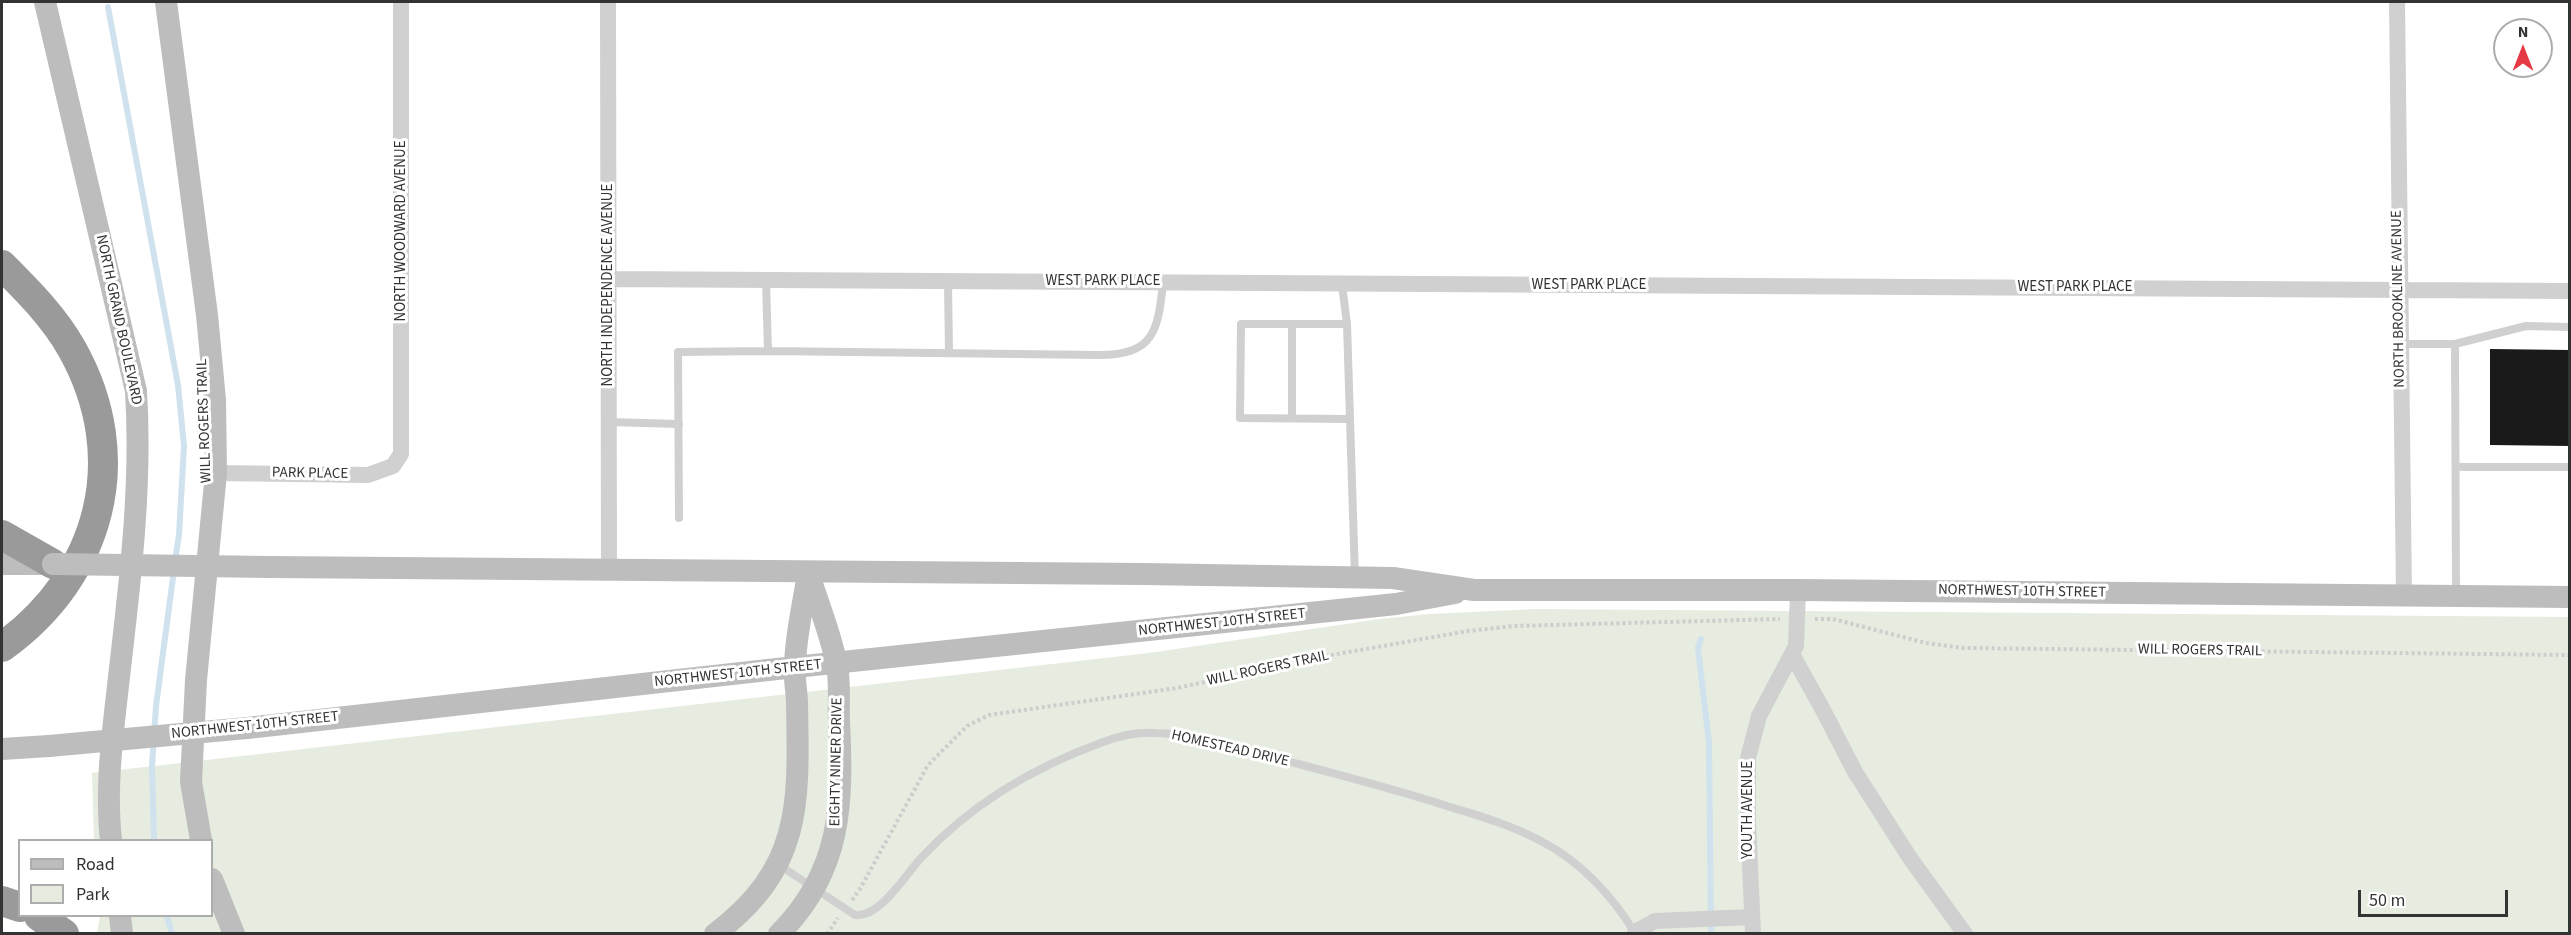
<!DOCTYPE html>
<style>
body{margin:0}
#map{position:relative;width:2571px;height:935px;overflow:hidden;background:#fff;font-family:"Source Sans 3",sans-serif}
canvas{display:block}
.frame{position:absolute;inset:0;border:3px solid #333;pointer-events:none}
.legend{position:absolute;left:18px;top:839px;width:195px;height:78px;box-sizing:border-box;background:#fff;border:2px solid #adadad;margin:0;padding:8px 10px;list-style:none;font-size:18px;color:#333}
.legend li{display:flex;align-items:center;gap:12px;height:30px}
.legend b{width:30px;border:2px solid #adadad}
.north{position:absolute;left:2493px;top:18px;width:60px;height:60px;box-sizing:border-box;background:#fff;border:2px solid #adadad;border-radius:50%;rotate:0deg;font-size:16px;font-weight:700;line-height:24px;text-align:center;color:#333}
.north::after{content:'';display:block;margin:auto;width:21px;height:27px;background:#e63946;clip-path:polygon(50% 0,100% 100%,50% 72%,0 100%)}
.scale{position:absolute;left:2358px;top:890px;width:150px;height:27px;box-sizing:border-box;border:3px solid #333;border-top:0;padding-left:8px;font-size:18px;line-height:21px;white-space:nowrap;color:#333;-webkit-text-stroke:4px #fff;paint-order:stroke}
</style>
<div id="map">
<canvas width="2571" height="935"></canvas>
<div class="frame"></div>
<ul class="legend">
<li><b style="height:8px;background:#bdbdbd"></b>Road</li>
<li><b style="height:16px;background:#e6ecdf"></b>Park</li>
</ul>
<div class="north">N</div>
<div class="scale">50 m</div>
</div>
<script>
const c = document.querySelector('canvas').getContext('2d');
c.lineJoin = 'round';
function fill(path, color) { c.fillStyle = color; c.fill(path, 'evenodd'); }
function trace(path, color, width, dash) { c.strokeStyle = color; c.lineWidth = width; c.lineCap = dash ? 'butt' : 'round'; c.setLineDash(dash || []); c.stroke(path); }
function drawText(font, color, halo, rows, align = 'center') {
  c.font = font + ' "Source Sans 3",sans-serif'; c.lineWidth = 6; c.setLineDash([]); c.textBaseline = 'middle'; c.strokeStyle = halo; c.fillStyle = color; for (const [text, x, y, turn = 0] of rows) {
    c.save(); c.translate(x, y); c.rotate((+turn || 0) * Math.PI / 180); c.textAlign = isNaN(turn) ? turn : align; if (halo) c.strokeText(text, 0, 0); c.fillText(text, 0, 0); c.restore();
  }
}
const green = new Path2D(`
 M1536,609L2569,617V933H97L100,916H212V840H94L92,773L1149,653L1380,619L1429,614Z`);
const stream = new Path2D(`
 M108,7L178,385L184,446L179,535L175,560
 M1701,639L1698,648L1709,743L1711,934
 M154,840L152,766L156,706L174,570
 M167,916L172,934`);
const building = new Path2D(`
 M2490,349L2570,350V446L2490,445Z`);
const path = new Path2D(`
 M1815,619H1833L1926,643L1963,648L2570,655
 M852,900L860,889L928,765L967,726L989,715L1177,688L1326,656L1468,631L1514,626L1780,619
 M827,934L838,918`);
const lane = new Path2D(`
 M766,280L768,351L1099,355C1154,355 1158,331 1163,283
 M948,281L949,353
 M1342,285L1347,324L1355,578
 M1347,324H1241L1240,418L1350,419
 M1292,325V418
 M2400,344H2455L2526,326L2570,327
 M2455,344L2456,593
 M609,422L679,424
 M2456,467H2570
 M679,518L678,352L768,351
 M779,865L855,915C880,918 905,875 921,858C970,805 1034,767 1103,742C1119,736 1138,732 1156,733C1205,734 1255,753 1302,765C1351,778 1401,791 1450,807C1480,816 1511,825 1539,840C1579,860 1612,895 1635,933`);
const street = new Path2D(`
 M608,2L609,569
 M2397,2L2404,597
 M609,279L2570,291
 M216,473L368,475L393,466L401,454V2
 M1793,656L1823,710L1855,772L1910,858L1965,934
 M1635,932L1655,921L1752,917
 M1753,934L1748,821V758L1759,716L1796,646L1798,590`);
const secondary = new Path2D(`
 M45,2L136,391C142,487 130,581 119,677C113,731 105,786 111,840
 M166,2L207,315L215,400L216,473L196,680L191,782L201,840
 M2,564H53
 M270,567L1143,574L1393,578L1474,590H1798L2570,597
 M247,728L795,667L1396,604L1455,593
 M2,749L49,746
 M212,879L234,934
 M120,916L122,934
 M715,934C802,868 799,805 797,704C797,692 794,680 795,668C795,636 804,603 808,572
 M779,934C842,871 843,804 839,721C838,702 841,680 836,661C830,633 819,605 810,578`);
const highway = new Path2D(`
 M2,265C28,291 54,317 72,349C133,458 101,576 2,647
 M2,535L53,564
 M2,901L20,907
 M39,916L64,934`);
const secondaryBridge = new Path2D(`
 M53,564L270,567
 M49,746L247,728`);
const streetNames = [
 ["NORTH WOODWARD AVENUE",402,231,-90],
 ["WEST PARK PLACE",1103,282],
 ["NORTH INDEPENDENCE AVENUE",609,285,-90],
 ["WEST PARK PLACE",1589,286],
 ["WEST PARK PLACE",2075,288],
 ["NORTH BROOKLINE AVENUE",2399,299,-91],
 ["NORTH GRAND BOULEVARD",118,320,78],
 ["WILL ROGERS TRAIL",205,421,-92],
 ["PARK PLACE",310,474,1],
 ["NORTHWEST 10TH STREET",2022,592,1],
 ["NORTHWEST 10TH STREET",1222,623,-6],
 ["WILL ROGERS TRAIL",2200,651,1],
 ["WILL ROGERS TRAIL",1268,669,-12],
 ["NORTHWEST 10TH STREET",738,674,-6],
 ["NORTHWEST 10TH STREET",255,726,-6],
 ["HOMESTEAD DRIVE",1230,749,13],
 ["EIGHTY NINER DRIVE",837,762,-89],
 ["YOUTH AVENUE",1749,810,-90]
];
fill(green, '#e6ecdf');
trace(stream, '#cfe2ee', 6);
fill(building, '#1a1a1a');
trace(path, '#cdcdcd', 4, [3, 3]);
trace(lane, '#d0d0d0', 8);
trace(street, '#d0d0d0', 16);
trace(secondary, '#bdbdbd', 22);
trace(highway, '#9a9a9a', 30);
trace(secondaryBridge, '#bdbdbd', 22);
drawText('15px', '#333', '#fff', streetNames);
</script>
